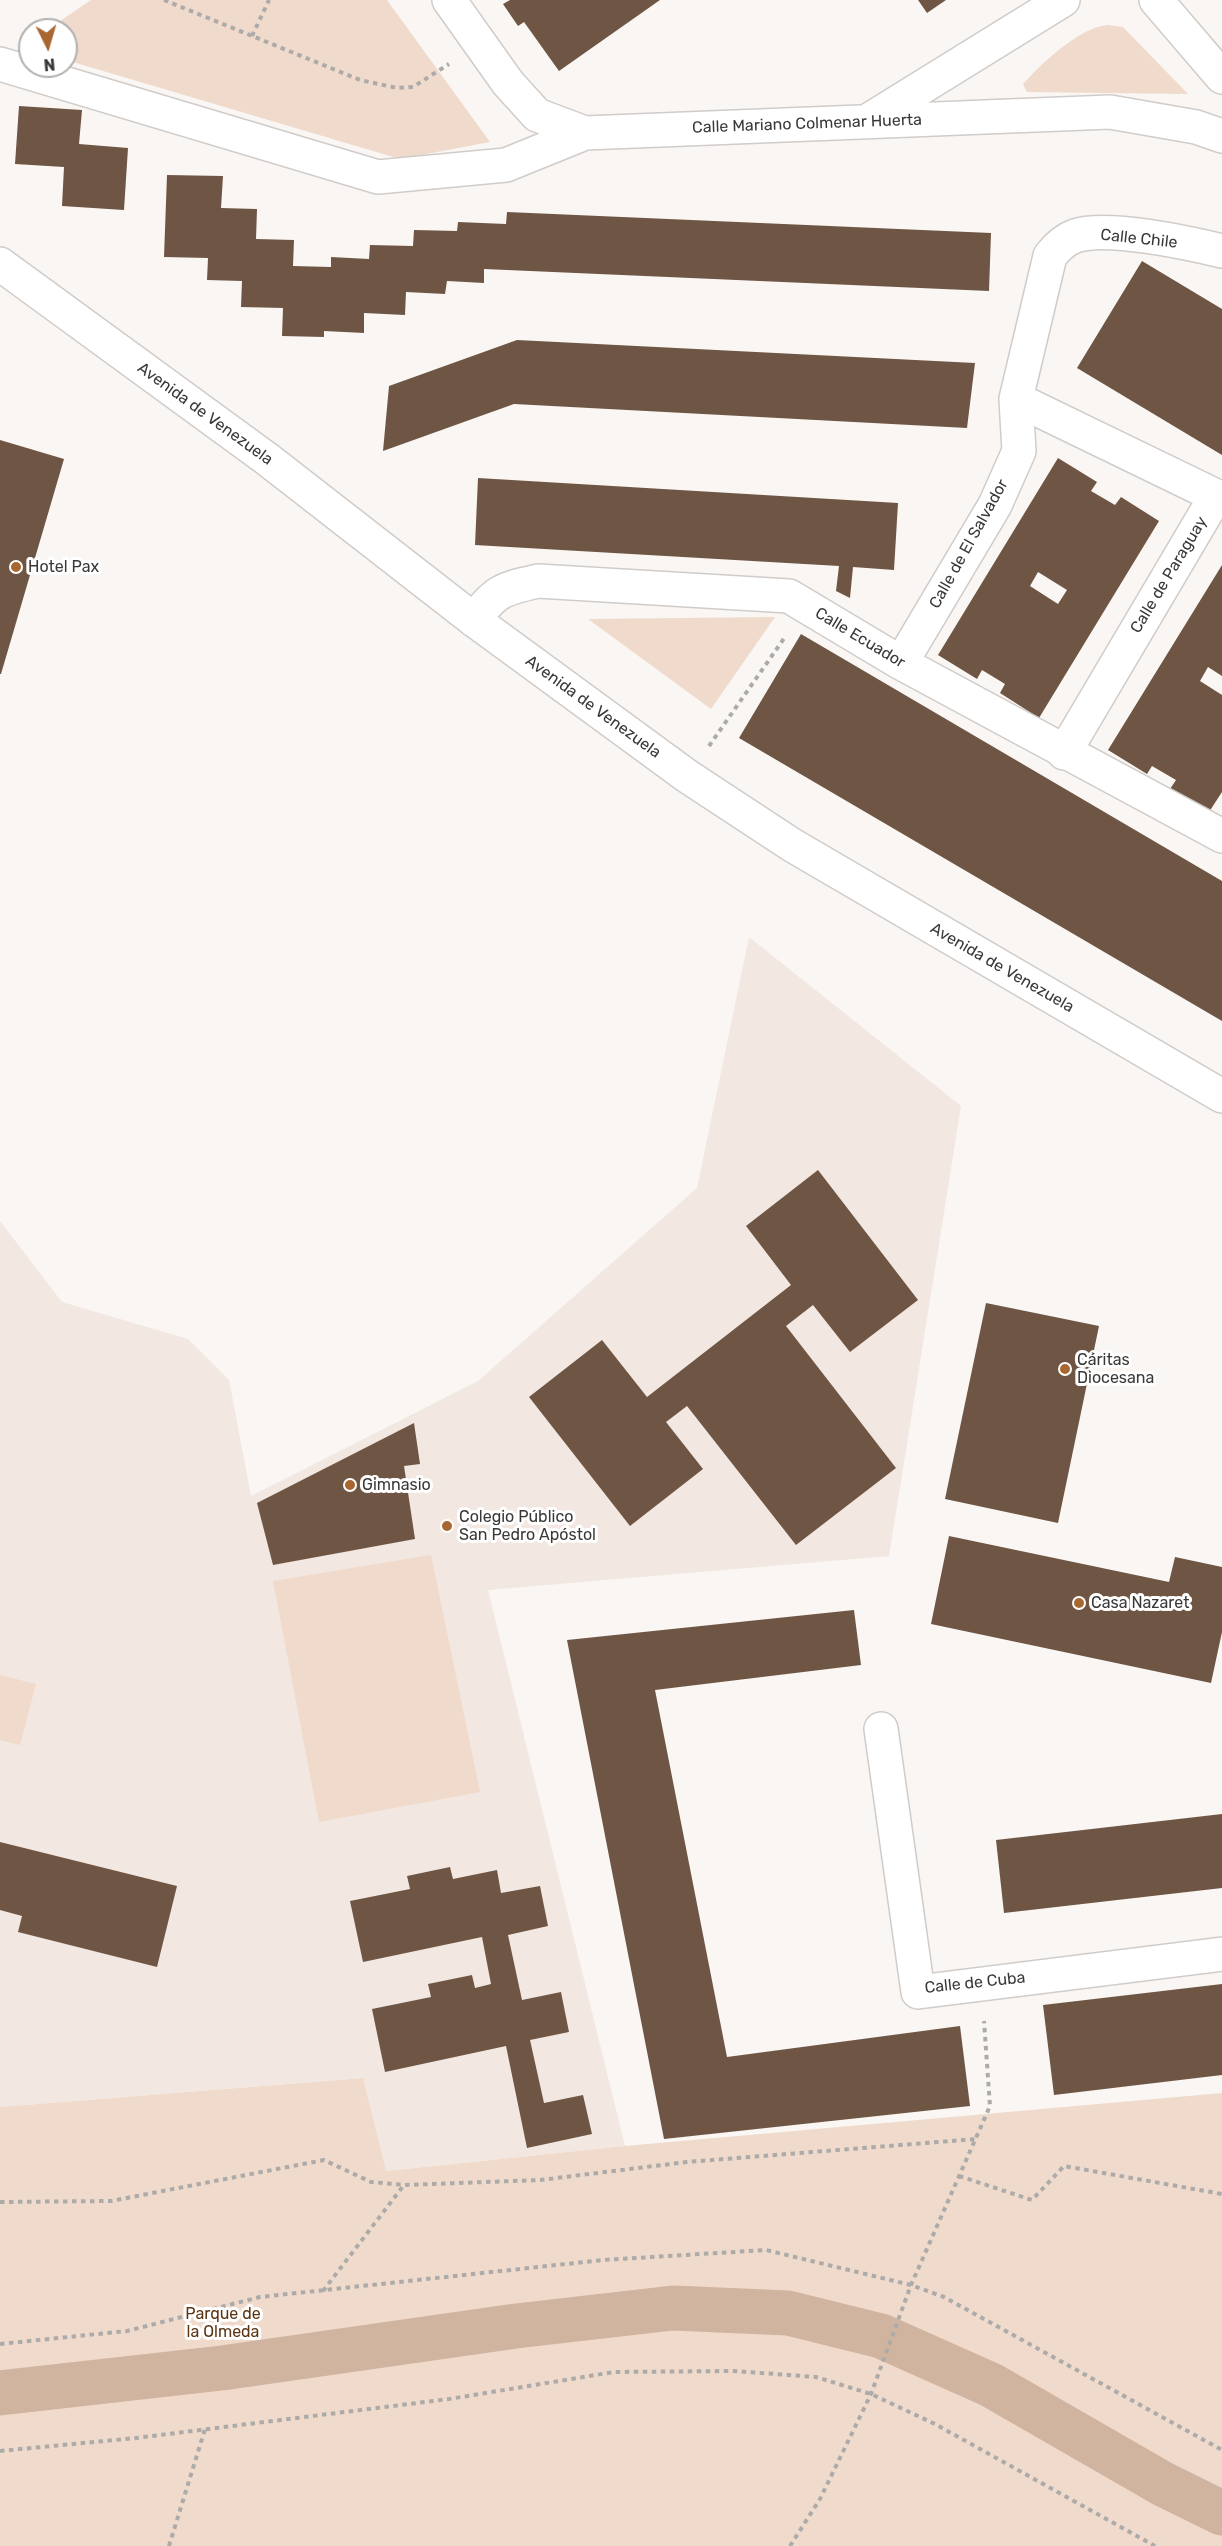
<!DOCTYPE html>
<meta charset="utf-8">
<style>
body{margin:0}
#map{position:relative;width:1222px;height:2546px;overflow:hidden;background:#f9f6f3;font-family:Rubik,sans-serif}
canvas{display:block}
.north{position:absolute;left:18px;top:18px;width:60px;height:60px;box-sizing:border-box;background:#fff;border:2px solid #b0b0af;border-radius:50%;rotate:175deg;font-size:16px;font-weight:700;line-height:24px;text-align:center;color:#3a3938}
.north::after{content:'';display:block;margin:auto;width:21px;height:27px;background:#a86731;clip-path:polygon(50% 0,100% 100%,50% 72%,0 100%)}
</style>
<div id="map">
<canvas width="1222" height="2546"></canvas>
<div class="north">N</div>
</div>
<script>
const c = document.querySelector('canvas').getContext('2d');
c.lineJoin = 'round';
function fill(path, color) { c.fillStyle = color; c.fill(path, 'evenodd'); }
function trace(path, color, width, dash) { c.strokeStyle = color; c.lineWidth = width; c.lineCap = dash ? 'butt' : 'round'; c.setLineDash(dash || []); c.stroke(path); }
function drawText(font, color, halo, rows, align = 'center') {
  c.font = font + ' Rubik,sans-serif'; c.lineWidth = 6; c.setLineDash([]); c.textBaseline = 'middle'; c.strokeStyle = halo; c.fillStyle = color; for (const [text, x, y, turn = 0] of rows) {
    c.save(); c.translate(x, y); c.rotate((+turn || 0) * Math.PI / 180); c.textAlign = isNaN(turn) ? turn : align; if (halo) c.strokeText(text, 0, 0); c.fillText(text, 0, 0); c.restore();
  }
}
const built = new Path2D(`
 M749,937L961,1106L889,1556L488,1590L625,2146L385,2171L362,2078L0,2107V1221L62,1302L188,1339L229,1380L251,1496L478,1381L697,1188Z`);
const green = new Path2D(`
 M91,0H387L490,142L400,159L66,60V30H47Z
 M1107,25L1123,27L1188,94L1027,92L1023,84C1042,63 1079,28 1107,25Z
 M775,617L711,709L588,619Z
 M431,1555L480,1792L319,1822L273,1581Z
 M0,1675L36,1684L20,1745L0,1740Z
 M363,2078L386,2171L625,2146L1222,2093V2546H0V2107Z`);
const canal = new Path2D(`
 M0,2393L222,2368L516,2326L673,2308L788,2313L881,2336L991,2385L1163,2484L1222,2513`);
const building = new Path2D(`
 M510,0H660L559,71L524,22L518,26L503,4Z
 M918,0H946L927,13Z
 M19,106L82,110L79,144L128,148L124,210L62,206L64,167L15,164Z
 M167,175L223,176L221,208L257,209L256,239L294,240L293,266L331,267V257L369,259L370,245L413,246L414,230L457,231L458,222L506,224L507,212L991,233L989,291L484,269V283L447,281L445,294L406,292L405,315L364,313V333L324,331V337L282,336L283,308L241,307L242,281L207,280L208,258L164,257Z
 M1142,261L1222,309V455L1077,368Z
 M517,340L975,363L967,428L514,404L383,451L389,386Z
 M0,440L64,459L1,674H0Z
 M1058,458L1097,482L1091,491L1115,505L1121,497L1159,521L1039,718L1000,693L1005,684L982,670L977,679L938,655ZM1038,572L1067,590L1058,604L1030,586Z
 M478,478L898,503L894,570L853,567L850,598L836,591L839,566L475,545Z
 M1222,565V676L1208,667L1200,681L1222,695V792L1209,812L1170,789L1176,780L1152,766L1147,774L1108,750Z
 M801,634L1222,881V1021L739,738Z
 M818,1170L918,1300L850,1352L813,1305L786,1326L896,1468L796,1545L687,1406L666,1422L703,1469L630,1526L529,1397L602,1340L647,1397L791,1285L746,1226Z
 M986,1303L1099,1326L1058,1523L945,1499Z
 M414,1423L420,1464L404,1466L415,1539L273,1565L257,1503Z
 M949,1536L1169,1582L1175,1557L1222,1567V1632L1211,1683L931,1624Z
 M854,1610L861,1665L655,1690L727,2057L960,2026L970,2106L664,2139L567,1640Z
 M1222,1814V1888L1004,1913L996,1840Z
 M0,1842L177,1886L157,1967L18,1932L22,1916L0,1910Z
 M450,1867L453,1879L497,1870L501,1893L540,1886L548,1926L508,1935L522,2000L561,1992L569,2032L530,2040L544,2103L583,2095L592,2134L527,2148L506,2046L385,2072L372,2009L431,1997L428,1984L472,1975L475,1988L491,1984L482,1937L363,1962L350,1901L410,1889L407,1876Z
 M1222,1984V2075L1054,2095L1043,2005Z`);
const path = new Path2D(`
 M164,0L360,80L397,88L413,87L449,64
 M252,36L269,0
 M709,746L785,637
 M959,2176L1032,2200L1064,2166L1222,2194
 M0,2202L111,2201L324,2160L371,2182L405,2185L540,2180L687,2162L976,2139
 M323,2291L404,2185
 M0,2344L127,2331L260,2297L603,2260L766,2250L911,2285L944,2297L1222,2450
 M0,2451L136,2438L449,2399L614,2372L734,2371L816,2377L871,2394L935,2424L1155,2546
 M169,2546L205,2429
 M790,2546L820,2499L871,2394L911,2285L990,2106L984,2021`);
const street = new Path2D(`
 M449,0L508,83L537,115L585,133L1110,112L1196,127L1222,136
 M1156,0L1222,77
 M0,64L378,177L506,165L585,133
 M869,120L1063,0
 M1016,399L1216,496L1064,753
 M474,620C496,590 503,589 538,581L789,596L901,663L1222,836
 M901,663L995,505L1019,451L1016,399L1050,256C1057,247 1064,240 1075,236C1107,225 1189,243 1222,251
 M881,1729L918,1992L1222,1954`);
const secondary = new Path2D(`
 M0,264L267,459L474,620L687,776L792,845L1222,1096`);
const markers = [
 [16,567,6,"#a86731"],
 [1065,1369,6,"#a86731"],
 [350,1485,6,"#a86731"],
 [447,1526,6,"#a86731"],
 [1079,1603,6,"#a86731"]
];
const streetNames = [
 ["Calle Mariano Colmenar Huerta",807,124,-2],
 ["Calle Chile",1139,239,6],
 ["Avenida de Venezuela",205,414,36],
 ["Calle de El Salvador",969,544,-61],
 ["Calle de Paraguay",1169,575,-59],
 ["Calle Ecuador",860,638,31],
 ["Avenida de Venezuela",593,707,36],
 ["Avenida de Venezuela",1002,968,30],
 ["Calle de Cuba",975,1983,-6]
];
const poiNames = [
 ["Hotel Pax",28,567],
 ["Cáritas",1077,1360],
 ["Diocesana",1077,1378],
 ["Gimnasio",362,1485],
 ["Colegio Público",459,1517],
 ["San Pedro Apóstol",459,1535],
 ["Casa Nazaret",1091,1603]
];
const parkNames = [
 ["Parque de",223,2314],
 ["la Olmeda",223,2332]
];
fill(built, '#f2e7e1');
fill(green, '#f0dacb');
trace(canal, '#d1b49f', 45);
fill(building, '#6f5644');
trace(street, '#d0ccca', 36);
trace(secondary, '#d0ccca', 36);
trace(path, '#adaba9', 4, [4.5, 4.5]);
trace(street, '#fff', 33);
trace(secondary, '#fff', 33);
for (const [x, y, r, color] of markers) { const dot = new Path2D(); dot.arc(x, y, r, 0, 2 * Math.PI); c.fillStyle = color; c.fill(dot); trace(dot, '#fff', 2); }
drawText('16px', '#3a3938', '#fff', streetNames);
drawText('16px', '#3a3938', '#fff', poiNames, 'left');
drawText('16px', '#5b3411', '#fff', parkNames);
</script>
